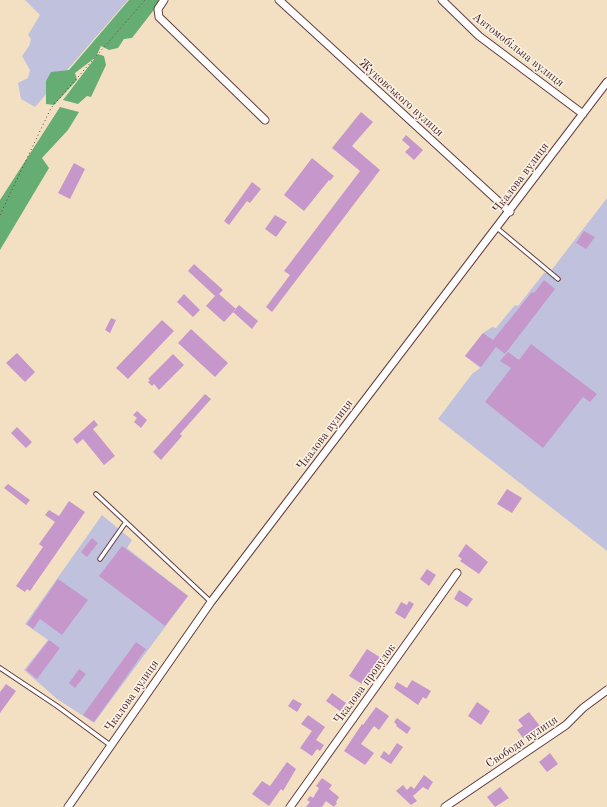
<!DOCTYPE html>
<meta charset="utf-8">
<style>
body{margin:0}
canvas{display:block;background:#f3e0c3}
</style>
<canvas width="607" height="807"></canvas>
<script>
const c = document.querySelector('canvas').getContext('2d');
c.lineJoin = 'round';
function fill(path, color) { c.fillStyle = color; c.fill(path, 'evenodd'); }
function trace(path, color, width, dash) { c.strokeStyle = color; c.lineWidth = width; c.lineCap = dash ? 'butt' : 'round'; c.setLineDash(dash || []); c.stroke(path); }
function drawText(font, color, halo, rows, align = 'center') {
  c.font = font + ' "Old Standard TT",serif'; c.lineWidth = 3; c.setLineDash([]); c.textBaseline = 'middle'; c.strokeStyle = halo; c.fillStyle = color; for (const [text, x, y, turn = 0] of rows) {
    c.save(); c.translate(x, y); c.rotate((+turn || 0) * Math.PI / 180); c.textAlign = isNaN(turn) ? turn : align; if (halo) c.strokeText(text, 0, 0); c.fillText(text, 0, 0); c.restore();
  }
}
const industrial = new Path2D(`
 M25,0H128L35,107L21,99L18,83L28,78L30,70L22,56L29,46L31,39L28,35L40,15Z
 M607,198V551L438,419L472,374L480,368L465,356L483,333L492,327L496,328L515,305L518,306L544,273L550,272Z
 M102,515L132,540L127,548L188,596L94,723L57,699L24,670L48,640L25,624Z`);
const forest = new Path2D(`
 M129,0H158L160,2L132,38L124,39L118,48L109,50L101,46L96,57L75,73L77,80L54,105L46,104V81L51,72L69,70Z
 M98,54L104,56L106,65L91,97L87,96L78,104L63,100Z
 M60,107L79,112L68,130L42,158L49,168L0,250V200Z`);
const building = new Path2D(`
 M361,112L373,122L352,146L380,170L272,312L266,307L290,275L284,271L360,171L332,148Z
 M406,135L423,150L414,160L405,152L410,147L402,140Z
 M312,158L334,176L330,181L329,180L304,211L284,195Z
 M74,163L85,169L70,199L58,193Z
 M252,182L261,189L250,203L247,201L229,225L224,221Z
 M275,215L287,222L276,237L265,229Z
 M584,231L595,237L586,249L576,243Z
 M194,264L223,290L219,294L236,309L224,322L206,306L215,296L188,271Z
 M544,280L555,289L505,354L496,347L481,367L465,356L483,333L493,340L532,292L534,293Z
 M184,294L200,310L193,317L177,302Z
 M239,305L258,321L252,329L233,312Z
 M111,318L116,320L110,333L105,330Z
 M162,320L174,331L128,379L116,368Z
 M191,329L228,363L215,377L178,343Z
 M531,344L597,394L590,402L583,397L543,448L485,402L511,368L500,361L508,352L519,360Z
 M17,353L35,372L25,382L6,363Z
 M173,354L184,365L159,390L154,384L152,386L148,382L150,380L148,379Z
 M205,394L211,399L180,434L182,436L161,460L153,452Z
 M137,411L147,420L141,428L134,422L137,418L133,415Z
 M94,420L98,425L93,429L115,456L104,465L83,439L77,444L73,439Z
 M17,427L32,442L26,448L11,433Z
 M8,484L30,500L26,505L4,488Z
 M507,489L522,498L512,513L497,504Z
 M69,501L85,512L30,591L27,589L25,592L16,586L43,547L39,544L55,522L45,515L49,510L59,516Z
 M92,538L98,543L87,557L81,552Z
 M466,544L488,562L479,574L460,561L462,559L458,556Z
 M122,546L188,596L165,626L99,576Z
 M427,569L436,575L429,586L420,579Z
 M58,579L88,600L62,635L40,619L33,629L27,624Z
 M459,590L473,599L467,607L454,599Z
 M409,601L414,604L405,619L395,613L401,602L407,605Z
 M49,640L60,648L37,679L26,670Z
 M136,642L146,649L94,722L83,715Z
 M367,649L381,658L362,684L349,676Z
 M79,669L86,674L75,688L69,683Z
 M412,680L431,691L426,699L423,697L418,705L394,688L397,682L407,688Z
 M6,684L16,691L0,713V692Z
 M332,693L346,703L340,711L326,701Z
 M293,699L302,704L297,712L288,706Z
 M477,702L490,711L481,725L468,716Z
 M376,707L389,716L379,730L374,726L361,744L374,753L365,765L344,751L362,724L363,725Z
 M529,712L540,726L523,738L517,730L523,726L518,720Z
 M308,715L325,727L316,740L324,745L320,751L317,749L312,756L300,748L312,731L301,724Z
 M397,718L411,728L407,734L396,726L397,725L394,722Z
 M397,743L403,747L391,764L380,757L384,751L389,755Z
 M550,753L558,764L547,772L539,762Z
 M287,762L296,769L283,791L281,789L269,806L252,794L262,781L270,786Z
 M424,775L433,782L428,790L423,787L413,796L417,801L411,805L396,791L403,785L407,790L411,786L414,789Z
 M322,778L332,785L329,789L339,797L336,802L337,803L334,807L326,801L322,807H306L310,802L307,800L310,796L313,798L319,788L316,786Z
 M500,787L509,798L495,807L487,797Z`);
const path = new Path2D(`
 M0,215L51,108L145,0`);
const lane = new Path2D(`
 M497,228L558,279
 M96,494L211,602
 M100,559L126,522
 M0,668L57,706L110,745`);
const street = new Path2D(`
 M164,0L158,9L159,17L265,120
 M279,0L510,212
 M442,0L479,36L583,114
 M68,807L211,602L607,82
 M290,807L457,573
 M445,807L566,725L583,708L607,690`);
const streetNames = [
 ["Автомобільна вулиця",518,50,38],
 ["Жуковського вулиця",401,98,42],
 ["Чкалова вулиця",521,178,-53],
 ["Чкалова вулиця",325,435,-53],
 ["Чкалова провулок",365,684,-54],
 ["Чкалова вулиця",132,696,-55],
 ["Свободи вулиця",522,742,-34]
];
fill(industrial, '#c0c2dd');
fill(forest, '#66ad74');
fill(building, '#c697cb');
trace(lane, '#633c42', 5.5);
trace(street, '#633c42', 9);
trace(path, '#633c42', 1, [1, 3]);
trace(lane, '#fff', 3.5);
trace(street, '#fff', 7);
drawText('12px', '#4a1f2b', '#fcf5e5', streetNames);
</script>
